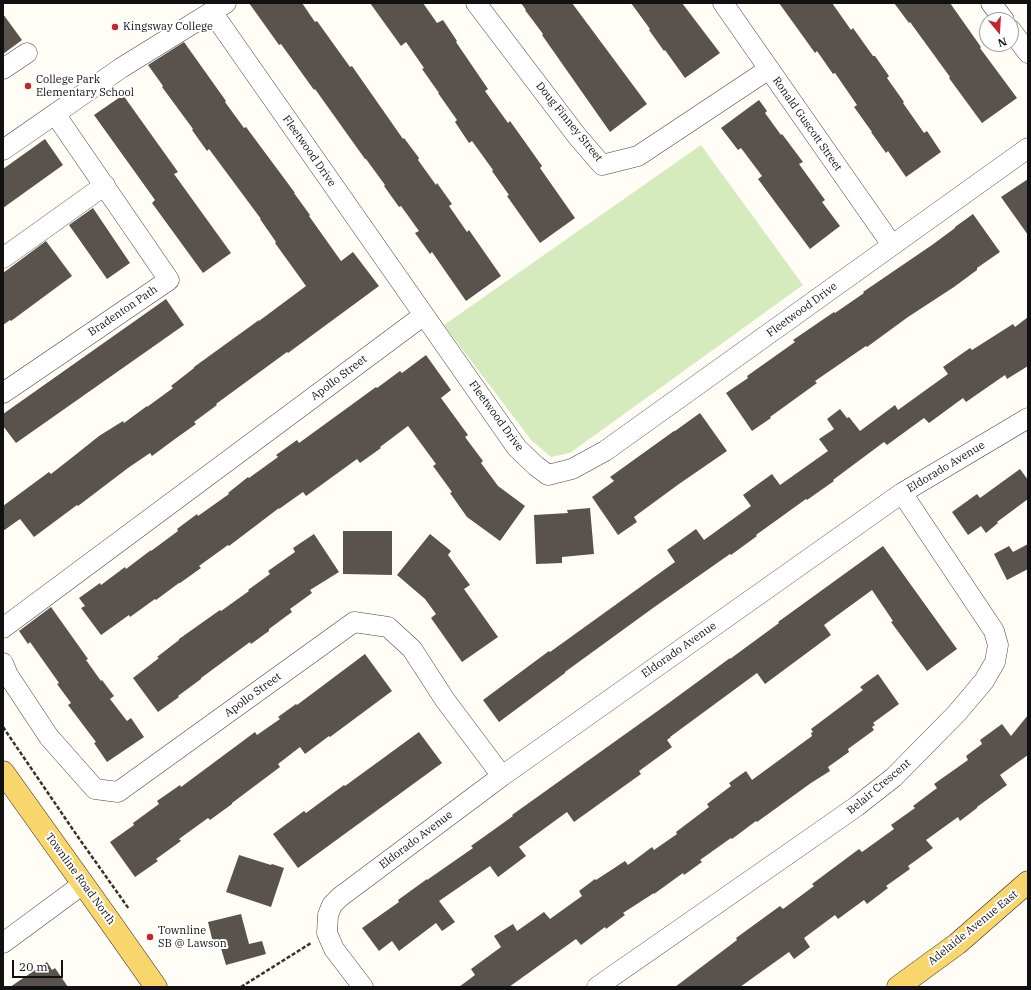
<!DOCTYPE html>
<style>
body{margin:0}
#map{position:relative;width:1031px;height:990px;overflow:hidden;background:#fffdf5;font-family:"IBM Plex Serif",serif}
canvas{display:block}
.frame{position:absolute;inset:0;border:4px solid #111;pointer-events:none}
.north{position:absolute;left:979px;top:12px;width:40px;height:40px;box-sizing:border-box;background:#fff;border:1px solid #a0a0a0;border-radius:50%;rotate:162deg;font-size:11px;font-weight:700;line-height:16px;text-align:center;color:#111}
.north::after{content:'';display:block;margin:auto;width:14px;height:18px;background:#c4262e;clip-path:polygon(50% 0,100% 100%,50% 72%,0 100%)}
.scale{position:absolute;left:12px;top:960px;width:51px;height:18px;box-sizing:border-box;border:2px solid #111;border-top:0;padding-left:5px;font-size:12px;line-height:14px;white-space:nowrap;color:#111;-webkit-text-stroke:3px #fff;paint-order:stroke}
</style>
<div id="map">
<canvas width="1031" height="990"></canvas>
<div class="frame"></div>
<div class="north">N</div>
<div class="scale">20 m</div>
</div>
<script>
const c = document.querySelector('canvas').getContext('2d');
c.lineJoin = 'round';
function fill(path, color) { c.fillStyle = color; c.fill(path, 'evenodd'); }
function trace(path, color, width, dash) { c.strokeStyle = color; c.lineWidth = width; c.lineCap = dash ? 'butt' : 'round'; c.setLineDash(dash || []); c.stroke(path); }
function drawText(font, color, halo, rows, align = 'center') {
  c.font = font + ' "IBM Plex Serif",serif'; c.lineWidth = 4; c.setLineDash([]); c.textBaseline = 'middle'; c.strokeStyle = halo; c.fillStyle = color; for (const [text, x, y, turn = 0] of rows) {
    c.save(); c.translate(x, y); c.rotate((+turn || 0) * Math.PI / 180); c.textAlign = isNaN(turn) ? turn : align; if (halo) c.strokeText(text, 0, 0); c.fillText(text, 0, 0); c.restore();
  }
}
const green = new Path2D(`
 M701,145L803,285L570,453L551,457L531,440L444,325Z`);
const building = new Path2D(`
 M249,3H302L315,22L317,21L350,67L352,66L403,139L404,138L419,158L418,160L436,185L437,183L452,204L449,206L467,232L469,230L501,276L466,301L432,252L430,254L415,233L419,231L401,206L399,207L384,186L385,185L366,159H365L315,89L314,90L281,44L279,45Z
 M370,3H423L437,23L443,20L457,41L456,42L488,89L485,91L508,123L510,121L525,142L542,166L540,168L575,218L540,243L507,196L509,195L492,171L493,170L472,141L469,143L455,122L457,120L438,93H439L422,69L424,68L406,42L401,46Z
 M521,3H572L647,104L610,132L542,35L543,34L525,10H526Z
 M631,3H682L720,53L685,78L665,50L664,51L649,30L650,29Z
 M779,3H832L851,30L853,28L873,56H875L889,76L887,78L904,102L903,103L924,133L927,131L941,152L906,177L888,151L886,153L871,132H872L854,107L857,105L835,73L833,74L817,51L815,53Z
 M894,3H950L981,47L980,48L1017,98L982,123L949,78L950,77L910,22L909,23Z
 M3,14L22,40L3,54Z
 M184,42L226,101L225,102L244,128L246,127L295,193H294L310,215L309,216L341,261L353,252L379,286L288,353L287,352L216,404L217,405L194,422L196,424L175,439L152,456L150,453L128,468L78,506L77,505L34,537L20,519L3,531V506L49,472L51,474L79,452L99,436L123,421L124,423L147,406V407L173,388L171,386L194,368V367L259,320V321L306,286L275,243L276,242L260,219H261L209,149L207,151L192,130L193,129L162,87L163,86L148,65Z
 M123,95L178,172L174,174L231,253L203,273L152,203L155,200L94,115Z
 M759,100L767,111L765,113L781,135L782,134L803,162L799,164L825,200L822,202L840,226L810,249L775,202L758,179L762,176L741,148L738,150L721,128Z
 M45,139L63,165L3,208V169Z
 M1028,179V235L1001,197Z
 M93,208L130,263L107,279L69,225Z
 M973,214L1000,252L977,268V270L954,287L908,317L867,347L866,346L815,381L817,383L770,417L771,418L752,431L726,393L748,378L747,376L795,342L793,340L834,312L835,313L864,293L863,292L885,277L932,245L955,228V227Z
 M46,241L72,276L11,321L10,320L3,325V273Z
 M166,299L184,325L16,443L3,426V414Z
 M1028,317V366L1007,379L1005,375L966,402L963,398L929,423L924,418L887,445L884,442L833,480L834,481L807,500L806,499L756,535L757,536L731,555L730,554L653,608L565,672V673L499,722L483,700L549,651L550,652L675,562L667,550L696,529L704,540L751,506L743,495L772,474L780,485L828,451L819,439L834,429L827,419L840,409L847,418L849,417L860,431L895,405L898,410L948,374L943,367L970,348L972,350L1013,324L1015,327Z
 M426,355L451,390L441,398L468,435L465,437L483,461L481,463L498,486L525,506L500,541L467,517L450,493L452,492L433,466L436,464L408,426L380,447L381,448L360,463L357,459L306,496L303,492L279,509V508L229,546L228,545L199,566L201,568L180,583H179L156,600L155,599L130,617L129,615L101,635L81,608L85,606L79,598L100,583L101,585L125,567L126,569L151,550V551L178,531L177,529L197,514L198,516L229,494L228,493L248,477L249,478L278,457L276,455L297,440L299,443L376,387L377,388L400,371L402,373Z
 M700,413L727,451L679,484L634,517L637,522L618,535L592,497L614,481L610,477L674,431H675Z
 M1020,469L1028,480V499L997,522L998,523L986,533L981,526L968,535L952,512L977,494L980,498Z
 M590,508L594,554L562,557V563L536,564L534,515L568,513L567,510Z
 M343,531H392V575L343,574Z
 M314,534L339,572L310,590L312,593L290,609L292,612L269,629V631L251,644L250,642L201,678V679L178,696L179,697L158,712L133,678L159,658L157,657L179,640V639L220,610L221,611L249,591L248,590L270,574L268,571L295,552L293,548Z
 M430,534L451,551L448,555L470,585L464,589L498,637L462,662L431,618L436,614L425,599L397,575Z
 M1028,544V569L1007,580L994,554L1009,546L1013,552Z
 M883,546L957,649L927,671L891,622L893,621L872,590L824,625L831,635L765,684L757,673L670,737H671L667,740L672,747L639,771L641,774L574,822L567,812L519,847L526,856L498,877L490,866L439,901L455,922L442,931L436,923L399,951L392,941L379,951L362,928L399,902L398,900L427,879V880L473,848L471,846L513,816L512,815L666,705L730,658V659L779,623L778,622Z
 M51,607L88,659L86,660L101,681L102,680L114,696L110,699L127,721L131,718L144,737L107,762L94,743L96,742L68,705L71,703L57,684L59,683L30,642L28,644L19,631Z
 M365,654L392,691L330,737L329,736L305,754L300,747L278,764L280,767L232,803V804L210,820L208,818L179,839L181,841L156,859L158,861L135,877L110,842L134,825L133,823L159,804L157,801L180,785L181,787L255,732L257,735L280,719L278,717L296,704L297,705Z
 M878,674L899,704L873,723L875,725L872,727L874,730L848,749L849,752L828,767L830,771L811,783L757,822L756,821L732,839L731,838L700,860L702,862L684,875L683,873L654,894V893L623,913L625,915L606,929L605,927L581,945L576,939L509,987H459L475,975L471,969L501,947L494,936L513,924L517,931L544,912L550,919L582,896L579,891L595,879L596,880L625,861L628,865L652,847L654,850L677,834L676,832L709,807L707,804L731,786L729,783L746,771L752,780L812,736L811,733L813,732L811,729L863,690L860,687Z
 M1028,715V755L1000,775L1007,785L977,807V808L960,821L958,817L926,840L933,848L908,866L910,869L886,886L888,888L867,904L864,900L838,919L835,915L804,938L810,947L794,959L789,952L740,987H675L737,940L736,938L780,906L783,909L814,886L812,884L859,849L862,852L894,829L891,825L915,808L913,806L937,788L934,784L968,760L966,756L982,744L980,740L1002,724L1011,736Z
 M419,732L442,763L298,868L273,834L304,811L306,813L344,785L345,786Z
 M239,855L271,865L272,864L284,868L271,907L226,892Z
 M241,914L249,944L262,941L266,954L226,965L220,945L214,947L208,922Z
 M47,962L52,970L55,968L68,987H10Z`);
const path = new Path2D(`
 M3,727L78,837L129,909
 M241,987L311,943`);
const minor = new Path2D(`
 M476,3L577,136L602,165L638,156L769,69
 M723,3L892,245
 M991,3L1004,20
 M212,12L517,448L536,466L548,475L572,469L605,451L1028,148
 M1011,30L1028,53
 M3,69L27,53
 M3,150L121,68L226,3
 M3,258L105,185
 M3,393L169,280L55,114
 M3,628L424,315
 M3,663L8,675L49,737L95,789L118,792L354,622L388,627L412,649L445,700L502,776
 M3,943L83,884
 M363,987L334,949L327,933L328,915L332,905L340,897L502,776L902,493L1028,418
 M597,987L817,834L857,806L894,777L957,713L984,681L995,662L998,645L994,631L902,493`);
const major = new Path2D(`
 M3,772L106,916L156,987
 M898,987L957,944L1028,882`);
const markers = [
 [115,27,4,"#c4262e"],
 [28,86,4,"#c4262e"],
 [150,937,4,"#c4262e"]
];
const poiNames = [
 ["Kingsway College",123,27],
 ["College Park",36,80],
 ["Elementary School",36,93],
 ["Townline",158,931],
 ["SB @ Lawson",158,944]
];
const streetNames = [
 ["Doug Finney Street",569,122,51],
 ["Ronald Guscott Street",807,124,55],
 ["Fleetwood Drive",309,151,55],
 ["Fleetwood Drive",802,310,-36],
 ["Bradenton Path",123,311,-34],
 ["Apollo Street",339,378,-37],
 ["Fleetwood Drive",496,416,54],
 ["Eldorado Avenue",946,467,-31],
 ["Eldorado Avenue",679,650,-35],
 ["Apollo Street",253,695,-36],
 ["Belair Crescent",879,787,-40],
 ["Eldorado Avenue",416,840,-37],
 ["Townline Road North",80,879,54],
 ["Adelaide Avenue East",973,928,-39]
];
fill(green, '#d5ebbd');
fill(building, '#5a524d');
trace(minor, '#444', 21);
trace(major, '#222', 23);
trace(path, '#333', 2.5, [4, 2]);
trace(minor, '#fff', 20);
trace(major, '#f9d66b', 22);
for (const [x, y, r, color] of markers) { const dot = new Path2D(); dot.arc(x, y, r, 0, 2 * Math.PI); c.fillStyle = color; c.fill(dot); trace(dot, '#fff', 1.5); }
drawText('11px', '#111', '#fff', poiNames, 'left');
drawText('11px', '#111', '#fff', streetNames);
</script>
